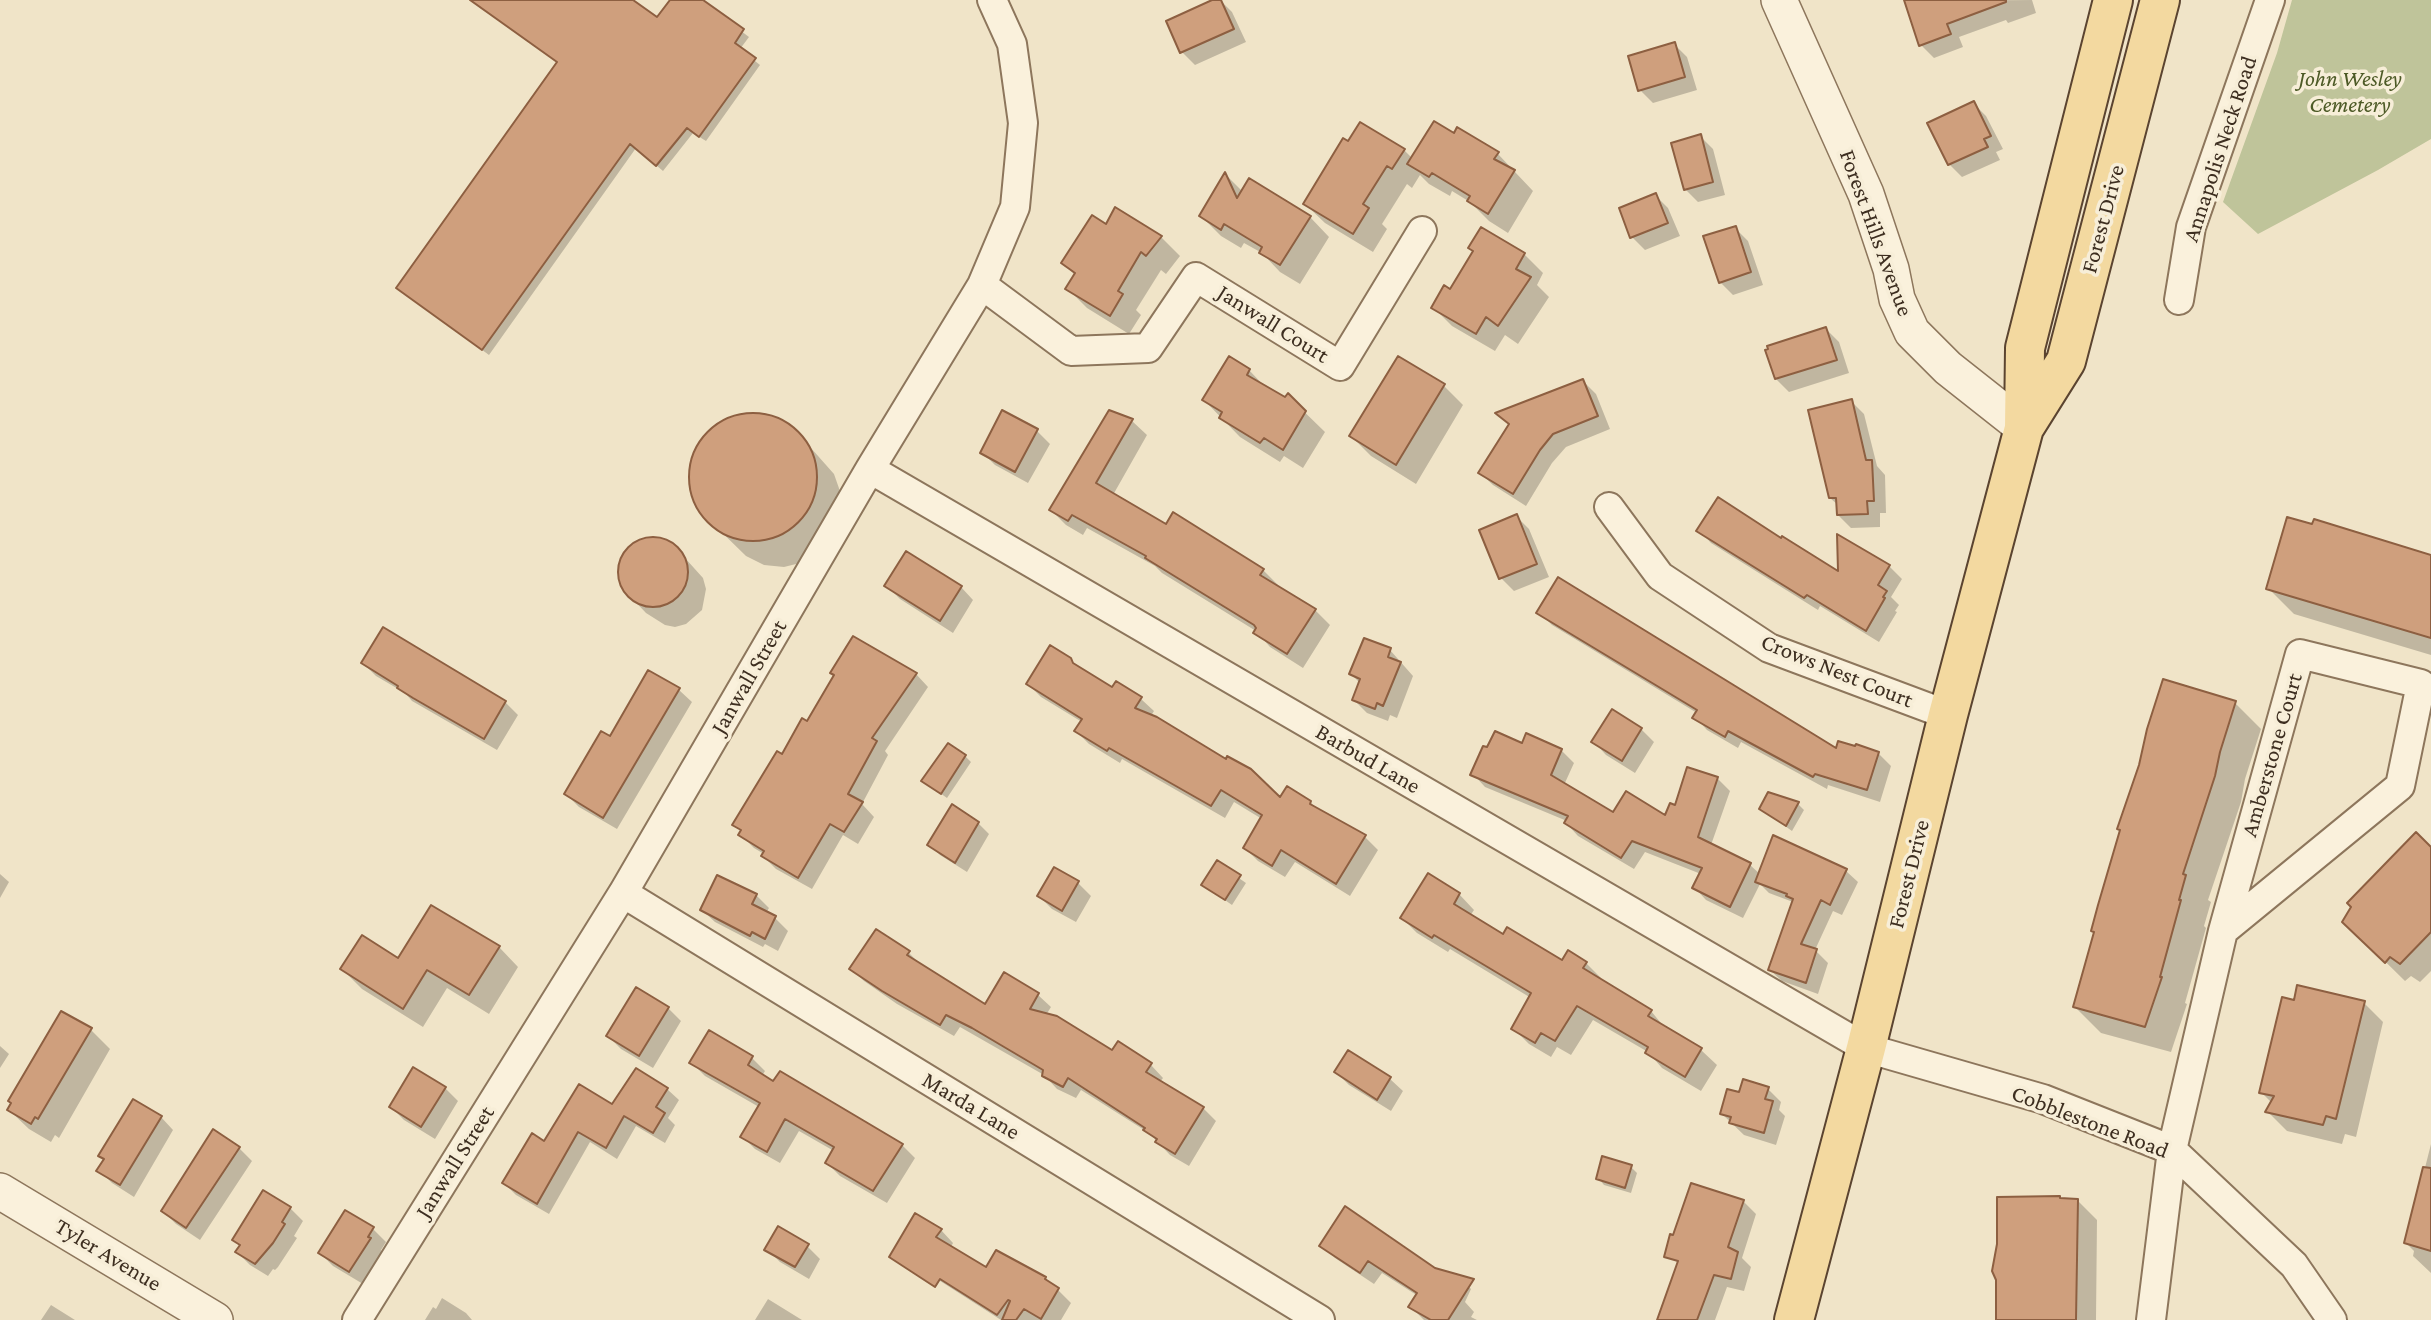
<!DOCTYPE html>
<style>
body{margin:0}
canvas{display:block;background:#f0e4c8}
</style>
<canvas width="2431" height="1320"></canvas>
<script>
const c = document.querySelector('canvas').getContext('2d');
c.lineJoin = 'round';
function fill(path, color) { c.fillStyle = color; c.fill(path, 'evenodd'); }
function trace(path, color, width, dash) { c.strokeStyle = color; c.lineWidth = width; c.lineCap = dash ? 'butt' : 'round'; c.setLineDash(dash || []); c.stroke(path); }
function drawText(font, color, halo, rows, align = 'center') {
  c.font = font + ' "Crimson Pro",serif'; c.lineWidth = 7; c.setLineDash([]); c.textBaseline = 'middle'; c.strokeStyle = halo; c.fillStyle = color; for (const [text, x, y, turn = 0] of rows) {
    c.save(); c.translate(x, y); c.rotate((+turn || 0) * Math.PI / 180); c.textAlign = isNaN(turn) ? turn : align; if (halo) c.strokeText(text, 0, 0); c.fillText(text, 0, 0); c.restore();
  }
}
const cemetery = new Path2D(`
 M2292,0H2431V139L2378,170L2258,234L2223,202L2277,53Z`);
const shadow = new Path2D(`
 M470,0H630L658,20L672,0H700L749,37L740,49L760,65L706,141L693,133L663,171L636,148L489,355L398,288L559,63Z
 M1216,0H1220L1232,12L1246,42L1195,65L1182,52Z
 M2032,0L2036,13L2008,23L2006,20L1959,37L1963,47L1934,58L1921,45L1906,1Z
 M1674,44L1687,57L1697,90L1653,103L1640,90Z
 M1973,103L1986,116L2003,149L1996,152L2000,160L1962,177L1949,164Z
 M1700,136L1713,149L1725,195L1698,202L1685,189Z
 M1404,150L1413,159L1498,154L1533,191L1508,233L1489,221L1470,202L1452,191L1450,196L1429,184L1420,175L1412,188L1407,184L1382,224L1387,229L1373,252L1325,223L1305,204Z
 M1226,175L1243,192L1310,217L1329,237L1300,284L1280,272L1262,253L1244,243L1241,248L1221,236L1201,216Z
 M1655,195L1668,208L1680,236L1645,250L1632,237Z
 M1116,210L1161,237L1180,256L1166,274L1161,270L1136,310L1141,315L1129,334L1087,308L1068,289L1076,276L1063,263L1106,226Z
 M1735,228L1748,241L1763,285L1733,295L1720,282Z
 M1524,254L1543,273L1537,285L1549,297L1518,344L1505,335L1495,351L1452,326L1433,307L1450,292Z
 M1826,329L1839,342L1849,373L1789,392L1776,379Z
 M1249,370L1268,390L1286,400L1288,396L1325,432L1303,468L1284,456L1280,462L1240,437L1204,400Z
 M1583,381L1596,394L1610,429L1566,447L1552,463L1526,506L1493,485L1480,473L1510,425L1499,414Z
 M1444,386L1463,405L1416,484L1371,456L1351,436Z
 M1851,401L1864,414L1877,466L1885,475L1886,513H1880V527L1851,528L1838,515V505L1830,498Z
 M1110,412L1132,421L1147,435L1113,495L1166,526L1263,570L1278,585L1276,587L1315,610L1330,625L1303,668L1270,647L1256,631L1162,573L1155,566L1087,528L1083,535L1066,525L1051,510Z
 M756,415L777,419L795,430L834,474L841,494L804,562L784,567L764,565L746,556L704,515L694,498L690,478L693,458L703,440L717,426L736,417Z
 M1037,431L1050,444L1028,483L995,465L982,452Z
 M1516,516L1529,529L1549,577L1514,591L1501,578Z
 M1699,530L1840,574L1889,566L1902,579L1891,597L1899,605L1895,611L1897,612L1879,642L1820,606L1818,610L1711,543Z
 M656,539L676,548L703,578L706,589L702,610L686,624L675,627L665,625L646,613L626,592L621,583V561L626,551L645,540Z
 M2431,557V655L2294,614L2268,588Z
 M887,586L961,587L973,600L953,633L900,599Z
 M1539,612L1837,750L1878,753L1891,766L1880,802L1828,785L1827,789L1741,742L1738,748L1707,730L1695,717L1697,713L1552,625Z
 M1365,640L1390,650L1413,676L1397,718L1390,715L1388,721L1367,713L1354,700L1360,683L1351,674Z
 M1070,659L1080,669L1113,689L1141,699L1154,711L1151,716L1280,800L1310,802L1320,811L1365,837L1378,850L1350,896L1295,862L1285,877L1258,861L1245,848L1262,819L1234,802L1225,818L1122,759L1120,763L1089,744L1076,731L1082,722L1041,697L1028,684Z
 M363,663L505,702L518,715L497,750L412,701L405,693L376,676Z
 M916,674L928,687L885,751L888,755L862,804L874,817L858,844L843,835L812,889L776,869L763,856L764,854L754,848L741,835L742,832L734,825L808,723L836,676Z
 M679,690L692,702L617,829L579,807L566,794Z
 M2235,703L2261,729L2245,779L2241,802L2208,900L2211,902L2204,926L2206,928L2185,1003L2187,1004L2171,1052L2101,1033L2075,1007Z
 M1641,729L1654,742L1635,773L1606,755L1594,742Z
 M1522,746L1561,750L1574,763L1564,785L1614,815L1666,817L1676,808L1717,778L1730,791L1711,845L1750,865L1760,874L1846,871L1858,882L1842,915L1833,911L1815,950L1828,963L1818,994L1782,981L1770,970L1793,902L1769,893L1760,884L1743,918L1706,900L1694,887L1701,874L1645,852L1634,869L1578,836L1566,823L1567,821L1485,787L1473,774Z
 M965,756L971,762L947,798L923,781Z
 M1769,795L1798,804L1804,810L1792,831L1761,809Z
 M978,823L989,834L967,872L940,855L929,844Z
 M2431,849V971L2420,982L2411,976L2405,981L2344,921Z
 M1217,863L1246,883L1232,905L1203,885Z
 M1054,869L1078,883L1091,896L1076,922L1052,909L1039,896Z
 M0,874L9,882L0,898Z
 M1459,894L1474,910L1470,916L1504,936L1562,962L1586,963L1601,978L1600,981L1651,1011L1665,1028L1701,1050L1717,1065L1701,1091L1662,1068L1648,1052L1593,1020L1571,1055L1557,1047L1551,1057L1529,1044L1514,1029L1531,998L1450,949L1448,952L1417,933L1402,918Z
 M756,895L769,908L766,913L775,918L788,931L778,951L765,944L763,947L715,922L702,910Z
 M499,947L518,967L489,1014L447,988L423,1027L362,989L342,969Z
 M909,953L922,966L986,1006L1038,995L1051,1007L1046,1015L1113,1052L1151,1065L1163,1078L1160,1082L1203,1108L1216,1121L1189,1166L1170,1155L1149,1133L1081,1090L1076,1098L1057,1089L1044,1075L960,1027L954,1036L897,1004L864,981L851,968Z
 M2296,1002L2364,1003L2383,1022L2356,1137L2345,1134L2342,1144L2287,1131L2267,1111L2272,1103L2261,1092Z
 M668,1008L681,1021L653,1068L621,1049L608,1036Z
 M91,1030L110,1049L59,1138L55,1135L51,1142L29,1129L9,1110Z
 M0,1046L9,1054L0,1068Z
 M752,1058L765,1071L762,1076L902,1145L915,1158L887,1203L840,1176L827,1163L834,1151L799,1131L780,1163L755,1149L742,1136L759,1107L705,1076L692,1063Z
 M1336,1072L1390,1079L1403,1091L1391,1111L1349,1085Z
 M445,1088L458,1101L435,1139L404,1120L391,1107Z
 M667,1089L679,1100L668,1118L675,1125L665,1143L636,1126L617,1159L590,1142L549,1214L516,1195L504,1183L545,1143L613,1107Z
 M1768,1089L1781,1102L1779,1110L1785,1116L1776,1145L1744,1135L1722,1114L1740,1094Z
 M161,1117L173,1130L134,1197L112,1183L99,1170L105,1160L101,1156Z
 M2431,1144V1273L2413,1256L2414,1251L2406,1243Z
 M239,1148L252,1161L200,1240L176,1224L163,1211Z
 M1631,1167L1637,1173L1631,1193L1604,1185L1598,1178Z
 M264,1192L290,1208L303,1221L294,1236L297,1238L278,1267L275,1270L273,1269L268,1276L250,1265L237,1252L241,1246L234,1240Z
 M2077,1200L2097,1220L2096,1320H1998Z
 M1743,1201L1756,1214L1742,1258L1751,1267L1744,1291L1727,1287L1715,1320H1671L1689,1261Z
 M373,1229L386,1242L381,1250L382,1252L363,1284L333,1266L320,1253Z
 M941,1230L953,1243L951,1247L986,1269L1026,1267L1058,1290L1071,1303L1061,1320H1001L909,1261Z
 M1322,1245L1458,1276L1471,1289L1465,1302L1474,1312L1471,1317L1477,1320H1424L1411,1307L1418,1296L1382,1273L1374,1284L1335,1258Z
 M807,1246L820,1259L809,1279L780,1262L767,1249Z
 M442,1298L466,1313L472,1320H425L433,1307L436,1309Z
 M768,1299L802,1320H755Z
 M51,1305L75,1320H41Z`);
const building = new Path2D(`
 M470,0H633L657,17L670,0H703L744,29L735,43L756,58L699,137L687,128L656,166L630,144L482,350L396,288L557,62Z
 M1212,0H1221L1234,29L1180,53L1166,21Z
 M1904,0H2006V2L1947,24L1951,34L1919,46Z
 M1675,42L1685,77L1638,91L1628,56Z
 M1974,101L1991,136L1984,139L1988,147L1948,165L1927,123Z
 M1434,121L1454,133L1457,127L1499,152L1494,159L1515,170L1488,214L1467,201L1470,196L1432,173L1429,177L1407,164Z
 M1360,122L1405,149L1392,169L1387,166L1363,204L1369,208L1353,234L1303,204L1343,138L1348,141Z
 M1701,134L1713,182L1684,190L1671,143Z
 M1225,172L1237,198L1249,178L1311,216L1280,265L1259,253L1262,247L1224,224L1221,230L1199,216Z
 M1656,193L1668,223L1630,238L1619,208Z
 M1115,207L1162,236L1146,256L1141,252L1118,291L1123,294L1110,316L1065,289L1075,273L1061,263L1092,215L1106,224Z
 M1736,226L1751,272L1719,283L1703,236Z
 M1481,227L1525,253L1516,269L1531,277L1498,326L1486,317L1476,334L1431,308L1444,285L1450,289L1473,251L1468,248Z
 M1826,327L1837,360L1775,379L1765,350L1768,349L1767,346Z
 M1229,356L1250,369L1247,375L1285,397L1288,393L1306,411L1283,450L1264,438L1260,443L1219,418L1222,412L1202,400Z
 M1398,356L1445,384L1396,465L1349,436Z
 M1583,379L1598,416L1553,434L1540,450L1513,494L1478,473L1509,424L1495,413Z
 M1852,399L1866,460H1872L1874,501H1867L1868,514L1837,515L1836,498H1829L1808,410Z
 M1002,410L1038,429L1015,472L980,453Z
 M1109,410L1133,419L1096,483L1166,524L1173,512L1264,569L1260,575L1316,609L1287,654L1253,633L1256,628L1254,625L1145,558L1146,556L1072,515L1068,521L1049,510Z
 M689 477a64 64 0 1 1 128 0a64 64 0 1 1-128 0Z
 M1718,497L1781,538L1782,536L1838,571L1837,534L1890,565L1878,585L1887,591L1883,597L1885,598L1866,631L1807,595L1804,598L1696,531Z
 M1517,514L1537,564L1499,579L1479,530Z
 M2287,517L2312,524L2314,519L2431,555V638L2266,589Z
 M618 572a35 35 0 1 1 70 0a35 35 0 1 1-70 0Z
 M906,551L962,586L940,621L884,586Z
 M1558,577L1836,748L1838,741L1855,746L1856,744L1879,752L1867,790L1815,774L1813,777L1728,731L1725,737L1692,718L1697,710L1536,613Z
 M383,627L506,701L484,739L413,698L397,688L398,686L361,663Z
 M853,636L917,673L872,738L877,741L848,794L863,802L844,832L830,824L798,878L761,856L764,851L738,835L741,830L732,825L777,751L782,754L802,718L807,721L834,675L830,673Z
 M1364,638L1391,648L1388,657L1401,662L1383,706L1377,703L1375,709L1352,700L1360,679L1349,674Z
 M1050,645L1071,658L1073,663L1112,687L1116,681L1142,697L1135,708L1157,717L1226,759L1227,756L1251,769L1280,797L1287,786L1311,801L1310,804L1366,835L1336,884L1281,850L1272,866L1243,848L1262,815L1221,790L1211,806L1109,748L1107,751L1074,731L1082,719L1026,684Z
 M648,670L680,688L603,818L564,794L601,731L610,736Z
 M2163,679L2236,701L2220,752L2215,776L2183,874L2186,875L2179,900H2181L2160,977H2162L2145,1027L2073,1007L2094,932L2091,931L2098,905L2120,830L2117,829L2139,765L2147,729Z
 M1612,709L1642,728L1622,761L1591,742Z
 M1495,731L1522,743L1526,733L1562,749L1551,775L1613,812L1626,791L1665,815L1670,803L1675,805L1687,767L1718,777L1698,837L1751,863L1730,907L1692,888L1702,868L1632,841L1621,858L1564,823L1568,816L1470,775L1483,746L1487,747Z
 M948,743L966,755L941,794L921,781Z
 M1768,792L1799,802L1786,826L1759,809Z
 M952,804L979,822L955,863L927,845Z
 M2416,832L2431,847V932L2400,964L2390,957L2385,963L2342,922L2351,907L2347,903Z
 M1773,835L1847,869L1830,905L1821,900L1801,944L1817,949L1806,983L1768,970L1793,899L1786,896L1787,894L1755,882Z
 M1217,860L1241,875L1225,900L1201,885Z
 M1054,867L1079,881L1062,911L1037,896Z
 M1428,873L1460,893L1454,904L1503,934L1507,927L1562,960L1568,950L1587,962L1583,968L1652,1010L1648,1016L1702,1048L1685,1077L1645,1053L1648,1047L1577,1006L1555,1041L1541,1033L1535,1043L1511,1029L1531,993L1434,935L1432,938L1400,918Z
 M717,875L757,894L752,904L776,916L765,939L752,932L750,936L700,910Z
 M431,905L500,946L469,995L427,970L403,1009L340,969L362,935L398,958Z
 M876,929L910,951L907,955L985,1004L1004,972L1039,993L1030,1009L1057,1016L1112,1050L1118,1041L1152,1063L1146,1072L1204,1107L1175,1154L1155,1142L1157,1139L1143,1130L1145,1128L1068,1078L1063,1087L1042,1076L1043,1070L972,1028L946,1015L940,1025L882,991L849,969Z
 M2297,985L2365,1001L2336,1119L2326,1116L2323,1125L2265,1112L2274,1096L2259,1093L2282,997L2294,1000Z
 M636,987L669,1007L639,1056L606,1036Z
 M61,1011L92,1028L38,1119L35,1117L31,1124L7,1110L11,1103L8,1101Z
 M709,1030L753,1056L748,1065L773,1081L780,1071L903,1144L873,1191L825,1163L834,1147L785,1119L767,1152L740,1137L760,1103L689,1063Z
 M1348,1050L1391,1077L1377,1100L1334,1072Z
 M413,1067L446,1087L421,1127L389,1107Z
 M636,1068L668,1088L656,1107L665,1113L653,1133L624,1116L606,1148L578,1132L537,1204L502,1183L532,1133L544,1141L579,1084L612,1104Z
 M1743,1079L1769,1087L1765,1099L1773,1101L1764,1133L1729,1123L1731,1117L1720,1114L1727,1089L1739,1092Z
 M133,1099L162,1116L120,1185L96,1171L104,1159L98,1156Z
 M213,1129L240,1147L186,1228L161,1211Z
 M1602,1156L1632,1165L1625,1188L1596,1179Z
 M2423,1167L2431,1168V1251L2404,1243Z
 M1691,1183L1744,1200L1728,1247L1738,1252L1731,1279L1714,1275L1697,1320H1657L1678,1261L1664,1257L1670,1234L1673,1235Z
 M263,1190L291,1207L282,1222L285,1224L273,1243L255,1264L235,1252L240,1245L232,1240Z
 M2060,1196V1198L2078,1199L2076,1320H1996V1280L1992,1271L1997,1244V1197Z
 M1345,1206L1435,1268L1474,1279L1448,1320H1431L1408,1307L1417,1293L1368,1261L1360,1273L1319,1246Z
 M345,1210L374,1227L368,1237L371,1238L349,1272L318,1253Z
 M915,1213L942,1229L936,1237L986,1267L996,1250L1046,1277L1045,1279L1059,1288L1041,1319L1024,1309L1016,1320H1002L1010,1301L1008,1300L997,1315L940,1279L935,1287L889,1257Z
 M778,1226L809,1244L795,1267L764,1250Z`);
const minor = new Path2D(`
 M982,285L1071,351L1148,348L1196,277L1340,366L1422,231
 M2179,300L2191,227L2270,0
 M870,469L1866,1048L2043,1099L2172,1150L2294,1265L2332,1320
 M1609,507L1660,576L1769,648L1948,715
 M623,893L1320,1320
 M357,1320L623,893L870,469L982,285L1015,207L1023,123L1012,44L992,0
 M2151,1320L2172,1150L2223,931L2300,654L2421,684L2400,786L2223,931`);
const tertiary = new Path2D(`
 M1779,0L1866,194L1891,269L1897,299L1912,332L1948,368L2024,428
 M0,1191L215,1320`);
const primary = new Path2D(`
 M2024,428L2066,361L2160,0
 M1794,1320L1866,1048L1948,715L2024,428L2025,348L2113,0`);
const parkNames = [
 ["John Wesley",2350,79],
 ["Cemetery",2350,105]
];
const streetNames = [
 ["Annapolis Neck Road",2220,149,-72],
 ["Forest Drive",2103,219,-75],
 ["Forest Hills Avenue",1876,233,70],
 ["Janwall Court",1273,324,32],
 ["Crows Nest Court",1837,671,22],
 ["Janwall Street",749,677,-60],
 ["Amberstone Court",2272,755,-74],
 ["Barbud Lane",1368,759,30],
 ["Forest Drive",1909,874,-76],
 ["Marda Lane",971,1106,31],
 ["Cobblestone Road",2090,1122,21],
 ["Janwall Street",455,1162,-58],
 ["Tyler Avenue",108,1255,31]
];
fill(cemetery, '#bfc49a');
fill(shadow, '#0003');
fill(building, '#cf9f7d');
trace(building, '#8d5f41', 2);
trace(minor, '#8d765c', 32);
trace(tertiary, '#8d765c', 38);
trace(primary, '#5b4430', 42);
trace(minor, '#faf1dc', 28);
trace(tertiary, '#faf1dc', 35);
trace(primary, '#f3d9a0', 38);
drawText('italic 23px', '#4d5a26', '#f7eed8', parkNames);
drawText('23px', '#3d2e20', '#f7eed8', streetNames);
</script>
